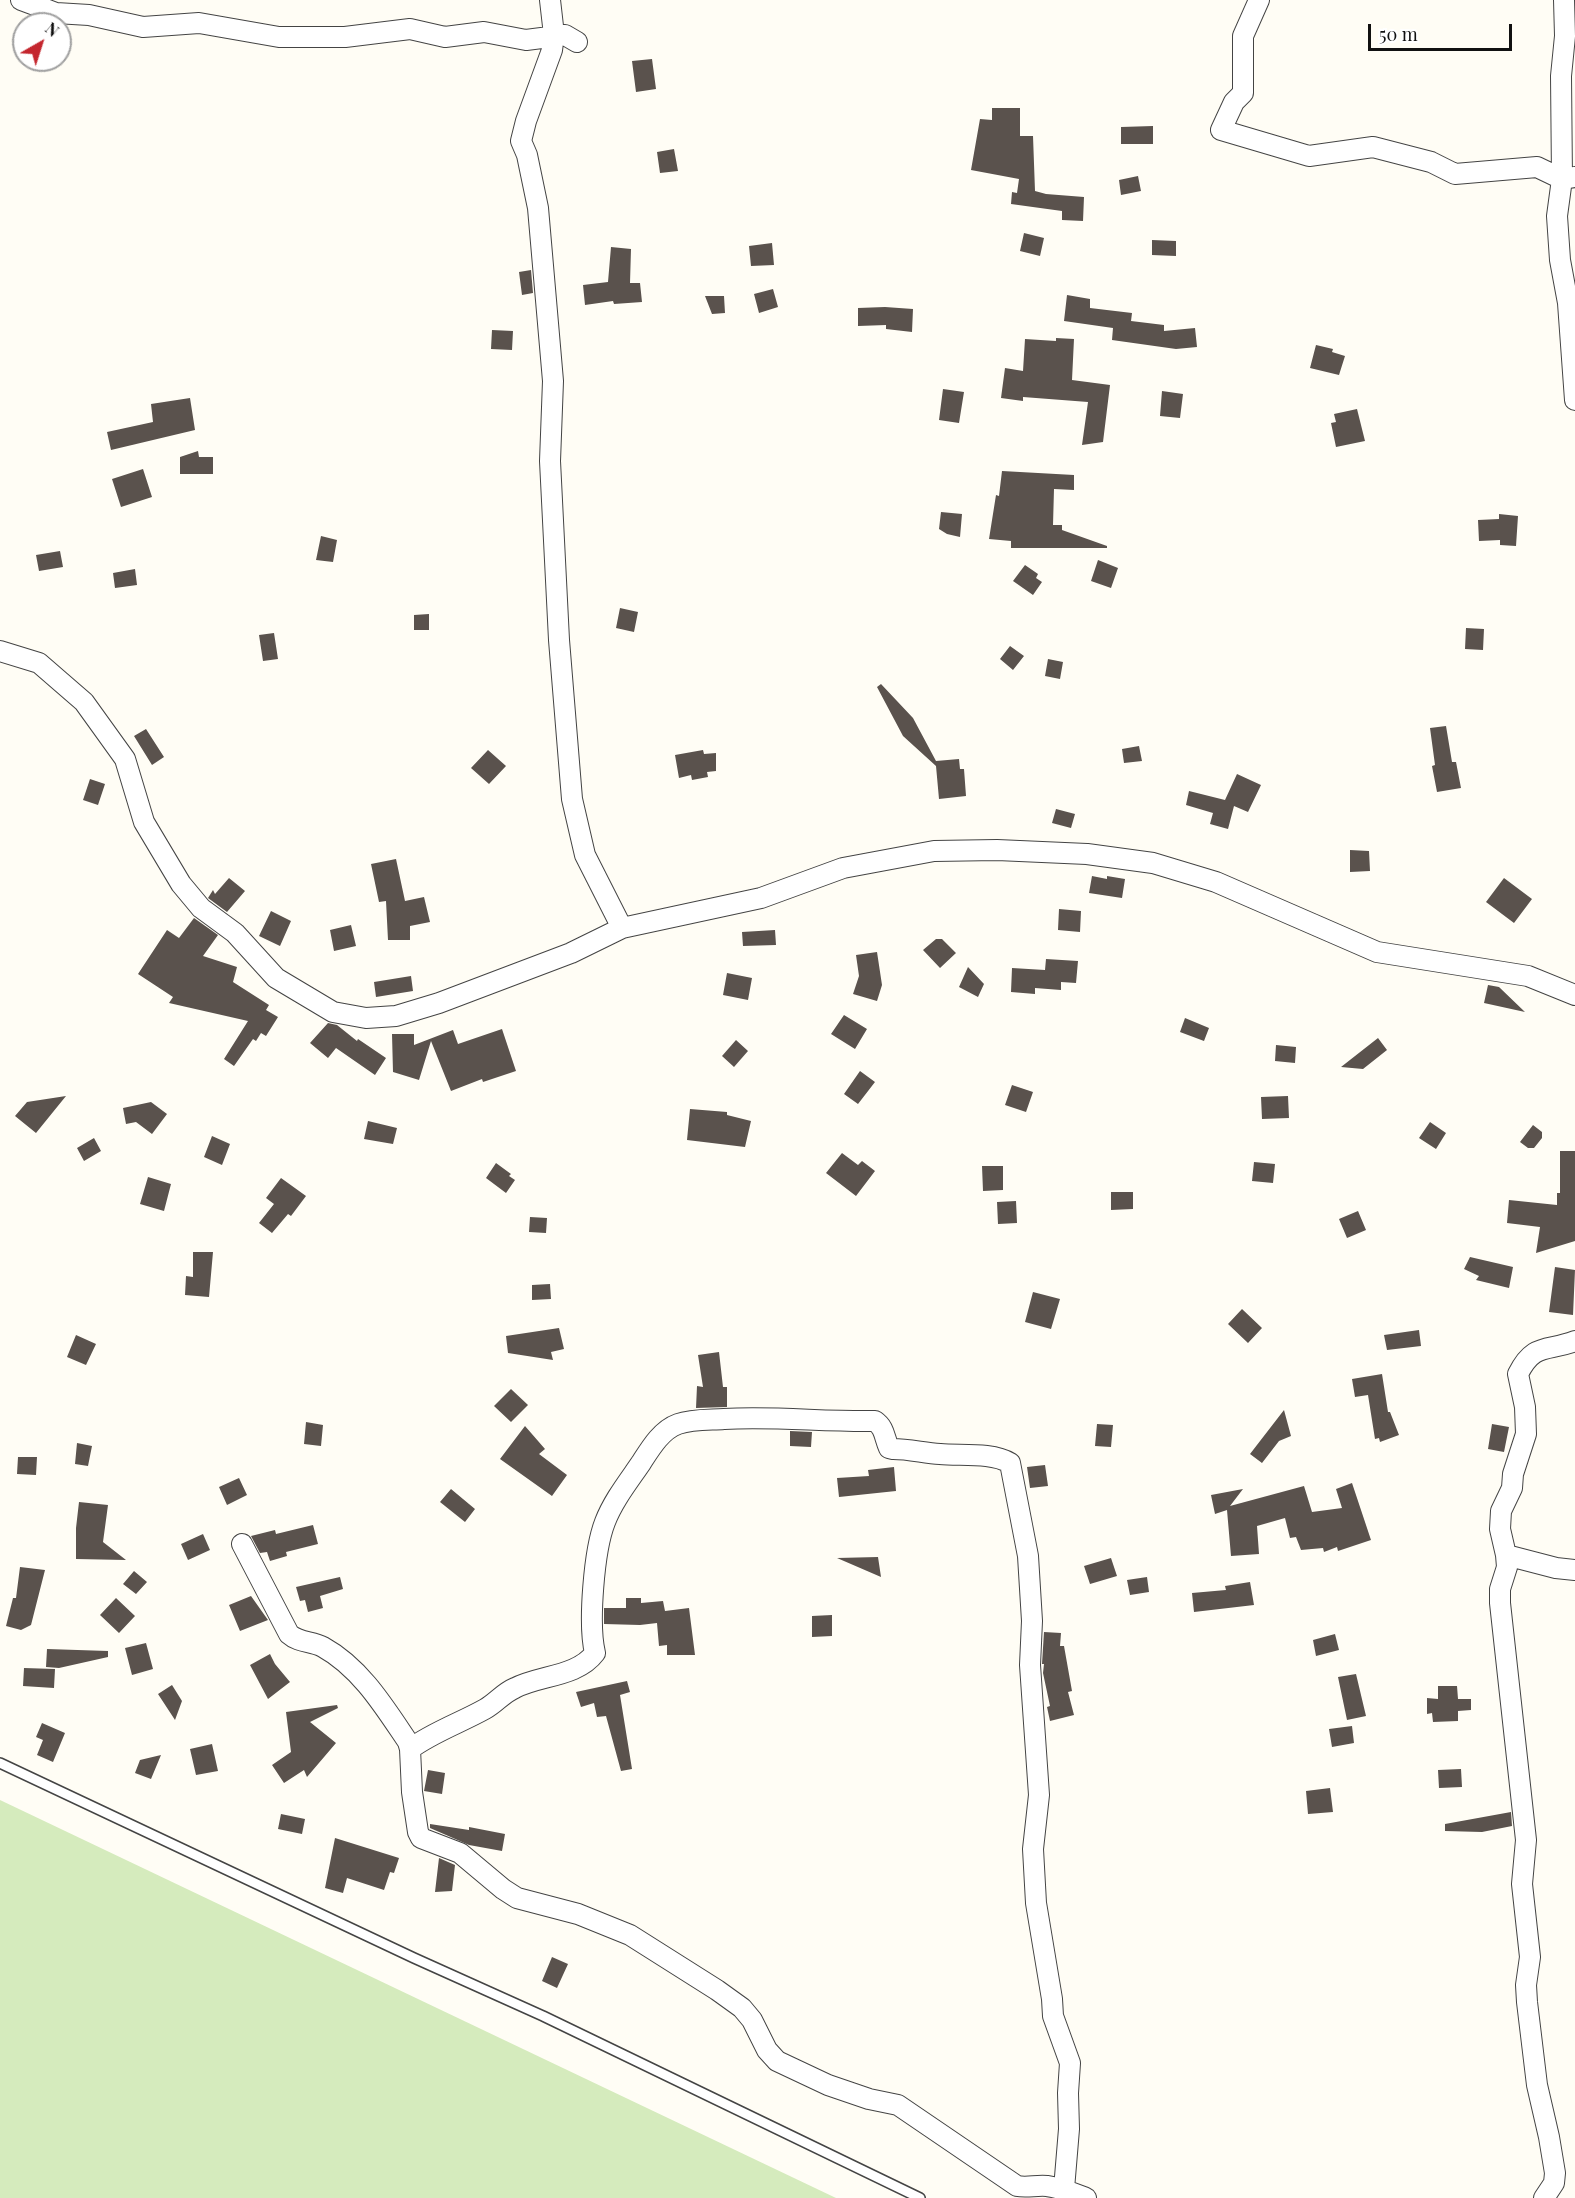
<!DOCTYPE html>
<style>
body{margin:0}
#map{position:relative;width:1575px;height:2198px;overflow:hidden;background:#fffdf5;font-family:"Playfair Display",serif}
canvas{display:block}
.north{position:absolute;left:12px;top:12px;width:60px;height:60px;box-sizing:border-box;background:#fff;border:2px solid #a0a0a0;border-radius:50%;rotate:39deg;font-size:16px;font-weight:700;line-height:24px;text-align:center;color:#111}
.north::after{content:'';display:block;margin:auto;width:21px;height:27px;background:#c4262e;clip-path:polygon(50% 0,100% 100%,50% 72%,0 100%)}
.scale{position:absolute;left:1368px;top:24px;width:144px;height:27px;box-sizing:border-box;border:3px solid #111;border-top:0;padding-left:8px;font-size:18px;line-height:21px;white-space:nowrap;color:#111;-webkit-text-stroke:4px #fff;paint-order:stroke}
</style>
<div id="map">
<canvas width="1575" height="2198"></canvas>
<div class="north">N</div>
<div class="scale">50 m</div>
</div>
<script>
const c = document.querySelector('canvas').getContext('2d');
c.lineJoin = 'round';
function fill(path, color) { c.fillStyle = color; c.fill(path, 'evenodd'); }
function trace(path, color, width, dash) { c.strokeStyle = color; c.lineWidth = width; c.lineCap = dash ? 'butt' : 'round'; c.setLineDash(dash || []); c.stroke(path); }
const green = new Path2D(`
 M0,1800L836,2198H0Z`);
const building = new Path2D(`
 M652,59L656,89L636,92L632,61Z
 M992,108H1020V136H1033L1035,191L1046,194L1084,197L1083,221L1062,220V211L1011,204L1012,192L1017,193L1019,179L971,170L980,119L992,120Z
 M1153,126V144H1121V127Z
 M674,149L678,171L660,173L657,152Z
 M1138,176L1141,191L1121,195L1119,180Z
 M1024,233L1044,238L1040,256L1020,251Z
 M1152,240L1176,241V256L1152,255Z
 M772,243L774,265L751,266L749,246Z
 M611,247L631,249L630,283H640L642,302L614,304L613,301L585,305L583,285L608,282Z
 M531,270L533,293L522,295L519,272Z
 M773,289L778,307L759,313L754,294Z
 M1067,295L1090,299V308L1132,313L1131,321L1164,325V331L1195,328L1197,347L1176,349L1112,340L1113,328L1064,321Z
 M705,296H724L725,313L712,314Z
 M885,307L913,309L912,332L886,329V325L858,326V308Z
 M492,330L513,331L512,350L491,349Z
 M1056,338L1074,339L1072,380L1110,385L1103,442L1082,445L1088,402L1023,397V401L1001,398L1005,368L1023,371L1025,339L1056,341Z
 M1316,345L1333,349L1332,352L1345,356L1339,375L1310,368Z
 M943,389L964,392L959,423L939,420Z
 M1162,391L1183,394L1180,418L1160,416Z
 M190,398L195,430L111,450L107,432L153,422L151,404Z
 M1357,409L1365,441L1336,447L1331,423L1336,422L1334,414Z
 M198,451L199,457H213V474H180V457Z
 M143,469L152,497L121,507L112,479Z
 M1002,471L1074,475V490L1054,489L1053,525H1062V530L1107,546V548H1011V541L989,539L996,495L999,496Z
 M941,512L962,514L960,537L947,534L939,529Z
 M1499,514L1518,516L1516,546L1500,545V540L1479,541L1478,520L1499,519Z
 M321,536L337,540L333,562L316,560Z
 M60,551L63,567L39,571L36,555Z
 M1098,560L1118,568L1111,588L1091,581Z
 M1025,565L1038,574L1036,578L1042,582L1033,595L1013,581Z
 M135,569L137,585L115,588L113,573Z
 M620,608L638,612L634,632L616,628Z
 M429,614V630H414V615Z
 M1466,628L1484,629L1483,650L1465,649Z
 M274,633L278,659L263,661L259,635Z
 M1010,646L1024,656L1013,670L1000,659Z
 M1048,659L1063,662L1060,679L1045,676Z
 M881,684L913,718L936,761L959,759L960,769H964L966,796L939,799L936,766L903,736L877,687Z
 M1446,726L1452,762H1456L1461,788L1437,792L1432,766L1435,765L1430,728Z
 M146,729L164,757L152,765L134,736Z
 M1139,746L1142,761L1124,763L1122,749Z
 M488,750L506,766L489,784L471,768Z
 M703,750L704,754L716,753V771L707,772L708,777L692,780L691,775L679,778L675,755Z
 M1237,774L1261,785L1248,812L1234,806L1228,829L1210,824L1213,813L1186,805L1189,791L1225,800Z
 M90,779L105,784L98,805L83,800Z
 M1056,809L1075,814L1071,828L1052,823Z
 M1350,850L1369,851L1370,871L1350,872Z
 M396,859L405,901L424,897L430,922L410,926V940H388L386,901L379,902L371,864Z
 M1092,876L1107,879V876L1125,879L1122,898L1089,893Z
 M229,878L245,891L227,912L208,898L213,890L215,894Z
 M1504,878L1532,899L1514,923L1486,902Z
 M1059,909L1081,911L1080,932L1058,930Z
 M271,911L291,921L280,946L259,936Z
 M194,918L218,935L203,956L237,967L233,982L269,1005L266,1010L278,1017L266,1036L261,1033L256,1041L253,1039L234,1066L224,1059L248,1021L169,1003L173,997L138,974L167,930L179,938Z
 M351,925L356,946L334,951L330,930Z
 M775,930L776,945L743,946L742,932Z
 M936,939H942L956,953L940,968L923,950Z
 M877,952L882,985L877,1001L853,994L859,976L856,955Z
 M1046,959L1078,961L1076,983L1061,982V990L1035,988V994L1011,992L1012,968L1045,970Z
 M968,967L984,984L978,997L959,987Z
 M727,973L752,978L748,1000L723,995Z
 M411,976L413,991L376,997L374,982Z
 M1488,985L1499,987L1525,1012L1484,1003Z
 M844,1015L867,1029L855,1049L831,1034Z
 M1185,1018L1209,1028L1204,1041L1180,1032Z
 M328,1023L337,1025L357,1041L358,1039L386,1058L375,1075L336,1048L328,1058L310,1043Z
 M502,1029L516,1071L483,1082L482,1079L451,1091L431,1041L419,1080L393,1072L392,1034H414V1045L453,1030L458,1044Z
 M1378,1038L1387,1050L1363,1069L1341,1067Z
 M736,1040L748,1051L734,1067L722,1056Z
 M1276,1045L1296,1047L1295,1063L1275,1061Z
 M860,1071L875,1082L858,1104L844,1094Z
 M1012,1085L1033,1092L1026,1112L1005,1105Z
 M66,1096L36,1133L15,1116L27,1102Z
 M1288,1096L1289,1118L1262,1119L1261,1097Z
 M151,1102L167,1114L152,1134L136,1122L126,1124L123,1108Z
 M690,1109L727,1112V1115L751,1121L745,1147L687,1140Z
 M368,1121L397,1128L393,1144L364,1139Z
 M1430,1122L1446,1133L1436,1149L1419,1138Z
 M1533,1125L1542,1132V1138L1534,1148H1528L1520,1142Z
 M212,1136L230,1144L222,1165L204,1157Z
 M94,1138L101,1151L84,1161L77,1148Z
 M1560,1151H1575V1241L1536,1253L1540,1227L1507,1223L1509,1200L1557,1205V1193H1560Z
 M842,1153L858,1165L862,1161L875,1171L856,1196L826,1173Z
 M1254,1162L1275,1164L1273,1183L1252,1181Z
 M496,1163L511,1174L509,1176L515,1180L506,1193L486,1178Z
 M982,1166H1003V1190L983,1191Z
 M148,1177L171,1184L164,1211L140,1204Z
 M281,1178L306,1196L291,1216L288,1214L272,1233L259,1223L274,1204L266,1198Z
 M1111,1192H1133V1209L1111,1210Z
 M1016,1201L1017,1223L998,1224L997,1202Z
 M1358,1211L1366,1230L1347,1238L1339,1219Z
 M530,1217L547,1218L546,1233L529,1232Z
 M193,1252H213L209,1297L185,1295L186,1276L193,1277Z
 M1470,1257L1513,1267L1509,1288L1476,1280L1479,1276L1464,1269Z
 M1555,1267L1575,1270L1573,1315L1549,1312Z
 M550,1284L551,1299L532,1300V1285Z
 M1033,1292L1060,1299L1051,1329L1025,1322Z
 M1242,1309L1262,1328L1248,1343L1228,1324Z
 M559,1328L564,1349L551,1352L553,1360L508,1353L506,1336Z
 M1419,1330L1421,1346L1387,1350L1384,1335Z
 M76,1335L96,1344L86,1365L67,1357Z
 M719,1352L723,1387H727V1407L696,1408L697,1386L703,1387L698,1355Z
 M1382,1374L1388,1412H1390L1399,1435L1380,1442L1379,1438L1375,1439L1368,1395L1355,1397L1352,1379Z
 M511,1389L528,1405L511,1422L494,1406Z
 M1284,1410L1291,1436L1279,1441L1262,1463L1250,1454Z
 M306,1422L323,1425L321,1446L304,1444Z
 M1097,1424L1113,1425L1111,1447L1095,1446Z
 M1492,1424L1509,1427L1504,1452L1488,1449Z
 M525,1426L545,1449L539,1454L567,1475L552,1496L500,1459Z
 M790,1431L812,1432L811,1447L790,1446Z
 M77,1443L92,1446L88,1466L75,1464Z
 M18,1457H37L36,1475L17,1474Z
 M1045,1465L1048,1486L1030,1488L1027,1467Z
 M894,1467L896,1491L839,1497L837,1478L869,1476L868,1470Z
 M239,1478L247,1495L227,1505L219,1487Z
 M1352,1483L1371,1540L1338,1551L1337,1547L1324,1552L1323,1548L1301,1550L1296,1537L1290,1538L1285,1518L1257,1526L1259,1554L1231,1556L1227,1510L1215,1514L1211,1495L1243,1489L1230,1506L1304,1486L1312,1512L1342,1508L1336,1489Z
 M451,1489L475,1509L465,1522L440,1502Z
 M79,1502L108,1505L103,1542L126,1560L76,1559V1528Z
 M313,1525L318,1544L286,1552L287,1556L270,1561L267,1552L260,1553L251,1536L275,1530L276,1534Z
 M203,1534L210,1550L188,1560L181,1544Z
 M878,1557L881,1577L837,1558Z
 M1111,1558L1117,1576L1090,1584L1084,1566Z
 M20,1567L45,1570L31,1625L21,1630L6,1626L13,1598H16Z
 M134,1571L147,1582L136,1594L123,1584Z
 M340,1577L343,1589L320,1596L323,1608L308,1612L305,1600L300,1601L296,1587Z
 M1147,1577L1149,1592L1130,1595L1127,1580Z
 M1250,1582L1254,1605L1194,1612L1192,1593L1226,1590L1225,1586Z
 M251,1596L268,1620L240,1631L229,1605Z
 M116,1598L135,1616L119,1633L100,1615Z
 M626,1598H641V1603L663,1601L665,1611L689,1608L695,1655H667V1645L659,1646L657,1623L640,1625L604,1624V1608H626Z
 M832,1615V1636L812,1637V1616Z
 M1044,1632L1061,1633L1060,1646H1064L1072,1691L1068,1692L1074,1715L1050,1721L1047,1707L1050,1706L1043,1673L1044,1664H1042Z
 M1335,1634L1339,1650L1316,1656L1313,1640Z
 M146,1643L153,1669L132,1675L125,1648Z
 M47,1649L108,1651V1657L59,1668L46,1667Z
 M270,1654L275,1664L290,1682L268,1699L250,1665Z
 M24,1668L55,1669L54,1688L23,1686Z
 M1356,1674L1366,1716L1347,1720L1338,1677Z
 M627,1681L630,1692L620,1695L632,1769L621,1771L606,1716L597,1717L594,1703L581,1707L576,1692Z
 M172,1685L182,1701L175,1720L158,1694Z
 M1438,1686H1457L1458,1699H1471V1710L1458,1711V1721L1433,1722L1432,1713L1427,1714V1698L1438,1699Z
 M337,1705L338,1708L310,1722L336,1743L307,1777L304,1770L284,1783L272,1765L291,1752L286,1712Z
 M42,1723L65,1733L53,1762L37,1755L43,1740L36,1737Z
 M1352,1726L1354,1743L1332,1747L1329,1729Z
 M212,1744L218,1771L196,1775L190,1749Z
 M161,1755L151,1779L135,1773L140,1760Z
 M1461,1769L1462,1787L1439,1788L1438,1770Z
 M428,1770L445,1773L442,1794L424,1791Z
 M1330,1788L1333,1812L1308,1814L1306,1791Z
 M1511,1812L1512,1826L1482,1832L1445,1831V1824Z
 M281,1814L305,1819L302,1834L278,1829Z
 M430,1824L469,1830V1827L505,1834L502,1851L469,1845L430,1828Z
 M335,1838L399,1858L394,1873L390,1872L384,1890L347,1878L343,1893L325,1888Z
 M439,1858L455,1865L452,1891L435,1892Z
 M552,1957L568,1964L557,1988L542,1981Z`);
const lane = new Path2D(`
 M0,1763L414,1958L543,2016L920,2198`);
const street = new Path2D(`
 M21,0L56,13L89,15L143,27L199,23L279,37H345L410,29L445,37L484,32L526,40L565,35L577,42
 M550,0L554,35L552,50L526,121L521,141L527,155L538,208L553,381L550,461L559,640L572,799L585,855L622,928
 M1259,0L1243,36V93L1234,102L1221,130L1309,156L1373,147L1431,162L1455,174L1537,167L1562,179L1575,177
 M1564,0L1565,36L1561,76L1562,179L1557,216L1560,260L1568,303L1575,400
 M0,651L39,663L84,702L125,759L144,822L181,884L201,908L235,933L276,978L333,1012L366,1018L396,1016L439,1003L571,953L622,928L761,898L843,868L934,851L997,850L1087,854L1153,863L1216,882L1377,952L1528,976L1575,995
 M242,1544L289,1634C299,1643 312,1641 323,1647C361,1668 385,1708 408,1742L410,1749L412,1792L418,1832L421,1838L460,1853L503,1889L517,1898L578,1914L630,1935L717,1990L742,2008L752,2020L767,2050L777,2061L828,2085L869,2099L898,2105L1017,2186C1027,2188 1036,2185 1047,2186C1061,2188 1073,2193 1086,2198
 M1506,1555L1556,1568L1575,1570
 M410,1749C433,1732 460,1723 485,1709C496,1703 503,1693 515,1688C540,1675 577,1677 595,1653C588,1624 594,1550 605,1522C613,1501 628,1482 641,1463C650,1449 661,1430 678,1424C692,1419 709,1420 724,1419C774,1416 824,1422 875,1421C885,1428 884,1437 889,1448L893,1449C909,1449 924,1453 940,1454C960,1456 992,1452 1010,1463L1028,1556L1032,1621L1030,1665L1039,1795L1033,1849L1036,1903L1052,1999L1053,2016L1070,2063L1068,2093L1069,2129L1064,2189
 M1544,2198L1554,2183L1555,2173L1549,2137L1537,2085L1527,2002L1526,1985L1530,1957L1522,1884L1526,1840L1500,1603V1589L1507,1567L1506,1555L1500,1529L1501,1511L1512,1488L1513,1474L1526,1434L1525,1407L1518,1374C1534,1342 1547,1352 1575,1341`);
fill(green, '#d5ebbd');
fill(building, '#5a524d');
trace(lane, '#444', 12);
trace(street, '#444', 22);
trace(lane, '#fff', 9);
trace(street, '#fff', 20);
</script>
